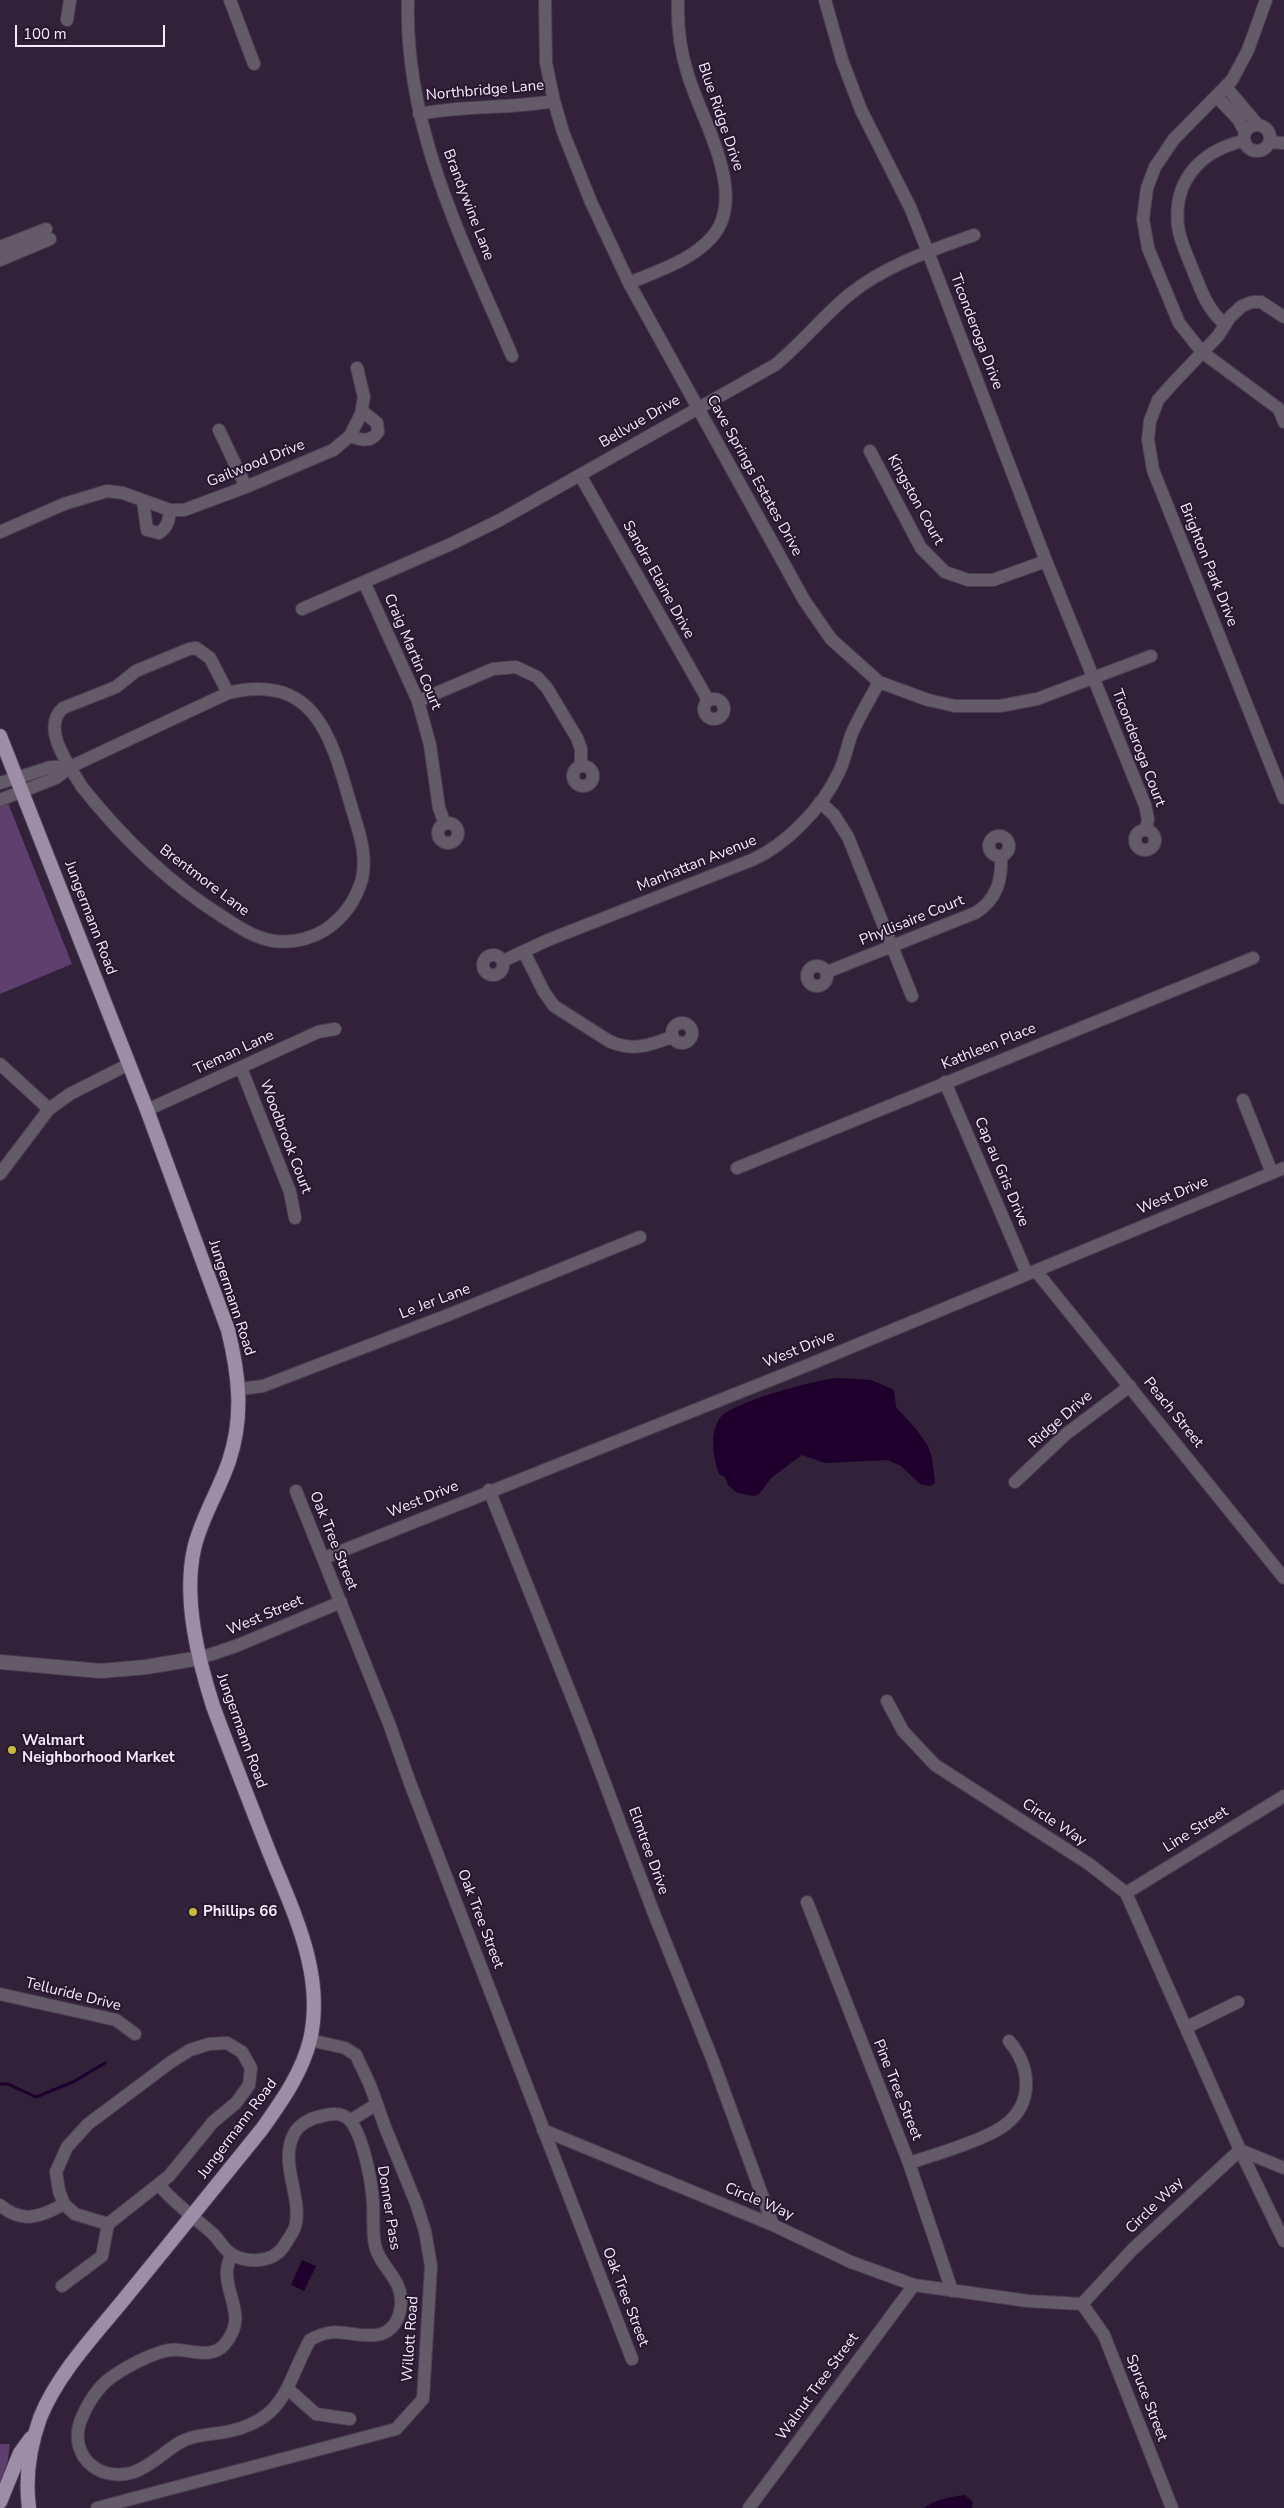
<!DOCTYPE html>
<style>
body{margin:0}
#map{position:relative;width:1284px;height:2508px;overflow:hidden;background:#312139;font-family:"Nunito Sans",sans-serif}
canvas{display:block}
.scale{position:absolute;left:15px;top:25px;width:150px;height:22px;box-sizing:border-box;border:2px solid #f5ebfa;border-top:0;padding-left:6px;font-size:15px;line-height:18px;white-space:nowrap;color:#f5ebfa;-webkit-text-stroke:4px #27182f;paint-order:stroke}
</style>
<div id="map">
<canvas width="1284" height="2508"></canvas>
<div class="scale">100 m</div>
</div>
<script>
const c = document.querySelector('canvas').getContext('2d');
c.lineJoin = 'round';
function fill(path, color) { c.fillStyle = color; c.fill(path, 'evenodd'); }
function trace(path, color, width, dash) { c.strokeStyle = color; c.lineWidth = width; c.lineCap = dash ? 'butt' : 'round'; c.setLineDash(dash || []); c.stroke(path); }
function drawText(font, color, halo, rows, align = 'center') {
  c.font = font + ' "Nunito Sans",sans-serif'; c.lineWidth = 4; c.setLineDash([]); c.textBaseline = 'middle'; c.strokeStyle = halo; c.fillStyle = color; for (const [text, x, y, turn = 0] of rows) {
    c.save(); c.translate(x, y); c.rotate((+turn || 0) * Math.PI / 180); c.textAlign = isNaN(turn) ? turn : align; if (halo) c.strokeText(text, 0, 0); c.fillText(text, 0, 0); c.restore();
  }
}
const green = new Path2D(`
 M8,803L72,964L0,994V806Z
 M0,2444H10L7,2465L0,2486Z`);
const water = new Path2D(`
 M839,1378L871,1380L894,1390L896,1407L916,1429L928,1446L932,1457L935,1483L930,1486L920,1484L901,1466L888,1460L825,1463L802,1455L771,1478L760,1493L754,1496L737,1493L728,1485L725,1477L719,1474C713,1457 709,1434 720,1418C732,1402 817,1379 839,1378Z
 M302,2260L316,2266L304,2291L291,2285Z
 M965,2495L973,2502L972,2508H924C936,2499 950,2497 965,2495Z`);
const stream = new Path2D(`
 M0,2084H8L36,2097L73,2082L105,2063`);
const minor = new Path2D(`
 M230,0L254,64
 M408,0C404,128 463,241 512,356
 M545,0L546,63L554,101L563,132L591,202L629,283L804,600L831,639L879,682L928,700L955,706H1000L1037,699L1151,656
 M825,0L842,60L861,110L910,207L928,252L1046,561L1145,805L1148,819L1146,830
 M1266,0L1248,50L1232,80L1174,139L1155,167L1147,188L1143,219L1148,248L1179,323L1202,352L1279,409L1284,422
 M67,20L70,0
 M1226,87L1258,125
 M1217,97L1238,119L1245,132
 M419,114C464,105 509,109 554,101
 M1244 138a13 13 0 1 1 26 0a13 13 0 1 1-26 0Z
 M1270,142L1284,143
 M0,247L46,229
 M0,260L50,239
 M629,283C657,271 691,261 712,237C749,195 701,119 688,75C680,50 677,26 678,0
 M1284,317L1261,302H1252L1242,306L1230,317L1218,336L1174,382L1158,400L1150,421L1148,439L1153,470L1284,798
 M1225,324C1208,311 1202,292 1194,273C1188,257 1180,242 1178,226C1173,180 1201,151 1243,141
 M219,430L246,487
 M350,436C360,440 371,443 378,432L377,423L362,411
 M870,451L921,548L945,572L968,580H993L1046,561
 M580,475L708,700
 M143,501L147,530L159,533C168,527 169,520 170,510
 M0,532L64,504L107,491L123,493L170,510H184L246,487L333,450L350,436L361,414L364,397L357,368
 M364,582L418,701L430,745L439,808L445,824
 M302,609L451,544L500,520L775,365C802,343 824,315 850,294C886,265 932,250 974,235
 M704 709a10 10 0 1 1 20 0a10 10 0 1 1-20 0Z
 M418,701L493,669L516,667L537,677L547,688L577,738L581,749V766
 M573 776a10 10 0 1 1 20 0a10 10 0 1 1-20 0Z
 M0,783L51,767H70
 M0,800L56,778L70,767L228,693C314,672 331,736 350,802C357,827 368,852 362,879C356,900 343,918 325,930C310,939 292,943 274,941C254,938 237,926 220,915C166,881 122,837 82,787C70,767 40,728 63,708L116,687L136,671L189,649L196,648L210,658L228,693
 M820,802L834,815L848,837L912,996
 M438 833a10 10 0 1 1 20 0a10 10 0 1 1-20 0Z
 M1135 840a10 10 0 1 1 20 0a10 10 0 1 1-20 0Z
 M989 846a10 10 0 1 1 20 0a10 10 0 1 1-20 0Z
 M524,952L544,992L554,1006L609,1041C632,1052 650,1045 672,1037
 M483 965a10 10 0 1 1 20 0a10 10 0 1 1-20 0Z
 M503,961L548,940L752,860C786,845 823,807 839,772C845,760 847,746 852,733C860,715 870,699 879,682
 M807 976a10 10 0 1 1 20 0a10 10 0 1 1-20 0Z
 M827,972L975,913C997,900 1002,880 1001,856
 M672 1033a10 10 0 1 1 20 0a10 10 0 1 1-20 0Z
 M0,1064L49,1109
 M241,1068L290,1192L295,1218
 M945,1082L1027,1274
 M1243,1100L1272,1173
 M147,1110L318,1032L335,1029
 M737,1168L1253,958
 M0,1174L49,1109L70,1094L129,1064
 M1036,1271L1284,1578
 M240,1389L263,1386L448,1315L640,1237
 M1015,1482L1066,1434L1130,1386
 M489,1490L583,1725L653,1911L713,2061L773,2225
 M296,1491L390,1726L410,1783L632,2359
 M324,1558L808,1365L1284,1168
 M200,1658L236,1646L341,1602
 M887,1701L903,1731L935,1765L1089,1864L1126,1893L1240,2150L1284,2241
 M1126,1893L1284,1796
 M807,1902L909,2163L952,2291
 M0,1994L116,2020L135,2034
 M1187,2027L1238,2002
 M227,2043L242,2052L251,2068L249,2085L236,2103L213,2122L169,2176L108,2224L75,2214L64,2204L59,2191L56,2172L67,2147L88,2124L171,2062L190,2050L209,2044Z
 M351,2120L377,2104
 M543,2130L773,2225L851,2262L914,2285L1028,2301L1082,2304L1132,2250L1240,2150
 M1240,2150L1284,2168
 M909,2163C934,2155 985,2140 1005,2125C1034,2103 1031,2067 1009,2041
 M159,2185C175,2204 194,2217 212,2233C219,2239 222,2247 230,2253C246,2264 273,2263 284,2246C288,2239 295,2231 296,2223C301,2194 279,2162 294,2134C299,2124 311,2118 322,2116C329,2114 337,2113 344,2116C362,2123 372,2185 373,2203C374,2216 372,2231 375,2245C378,2260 390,2270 397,2284C406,2302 400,2332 376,2335C349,2338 337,2324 310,2340C286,2383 287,2418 230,2431C213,2435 194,2434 179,2443C164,2452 151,2466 134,2472C96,2484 65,2451 83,2415C87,2406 93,2396 99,2389C110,2374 152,2352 171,2350C189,2348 211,2361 225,2344C246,2318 229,2302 227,2276C226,2268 229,2261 231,2254
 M0,2205C22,2224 41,2217 64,2204
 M62,2286L102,2256L108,2224
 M1082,2304L1104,2335L1172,2508
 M288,2389L316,2414L350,2419
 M97,2508L396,2429L423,2399L431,2266L425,2231L416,2203L385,2127L370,2085L356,2055L345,2048L310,2040
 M749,2508L914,2285`);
const tertiary = new Path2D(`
 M0,1662L101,1671L146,1667L200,1658`);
const primary = new Path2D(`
 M0,736L147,1110L228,1330C239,1375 244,1416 229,1461C219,1491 201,1518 194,1549C183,1599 198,1659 213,1706C230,1752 248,1798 266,1844C290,1906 326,1971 310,2040C302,2073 281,2102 262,2129C216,2186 171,2242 125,2298C95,2335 58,2373 40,2418C30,2446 25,2478 29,2508
 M0,2502L20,2453L31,2438`);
const markers = [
 [12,1750,5,"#c7bb3b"],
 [193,1912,5,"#c7bb3b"]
];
const streetNames = [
 ["Northbridge Lane",485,91,-5],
 ["Blue Ridge Drive",720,117,71],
 ["Brandywine Lane",468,205,69],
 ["Ticonderoga Drive",976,332,69],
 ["Bellvue Drive",640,422,-30],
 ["Gailwood Drive",256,464,-22],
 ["Cave Springs Estates Drive",754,476,61],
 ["Kingston Court",915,500,61],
 ["Brighton Park Drive",1208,565,68],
 ["Sandra Elaine Drive",658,580,61],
 ["Craig Martin Court",412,652,67],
 ["Ticonderoga Court",1138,748,69],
 ["Manhattan Avenue",697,864,-22],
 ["Brentmore Lane",204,881,37],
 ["Jungermann Road",90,918,69],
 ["Phyllisaire Court",912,921,-22],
 ["Kathleen Place",989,1047,-22],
 ["Tieman Lane",234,1053,-25],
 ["Woodbrook Court",285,1137,69],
 ["Cap au Gris Drive",1001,1172,67],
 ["West Drive",1173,1196,-23],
 ["Jungermann Road",231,1298,72],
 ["Le Jer Lane",435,1302,-21],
 ["West Drive",799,1350,-22],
 ["Peach Street",1173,1413,51],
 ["Ridge Drive",1061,1420,-41],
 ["West Drive",423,1500,-22],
 ["Oak Tree Street",333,1541,68],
 ["West Street",265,1616,-23],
 ["Jungermann Road",241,1731,70],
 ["Circle Way",1054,1823,33],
 ["Line Street",1196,1830,-32],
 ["Elmtree Drive",648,1851,70],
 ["Oak Tree Street",480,1919,69],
 ["Telluride Drive",73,1995,14],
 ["Pine Tree Street",897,2090,68],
 ["Jungermann Road",238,2129,-53],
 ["Circle Way",759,2202,23],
 ["Circle Way",1155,2206,-44],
 ["Donner Pass",388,2208,81],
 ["Oak Tree Street",625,2297,69],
 ["Willott Road",411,2339,-86],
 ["Walnut Tree Street",818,2387,-54],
 ["Spruce Street",1146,2398,69]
];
const poiNames = [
 ["Walmart",22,1741],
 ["Neighborhood Market",22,1758],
 ["Phillips 66",203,1912]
];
fill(green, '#5e3f6d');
fill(water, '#1f002d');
trace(stream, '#1f002d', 3);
trace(minor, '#4c3d54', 14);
trace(tertiary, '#4c3d54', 16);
trace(primary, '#4c3d54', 16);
trace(minor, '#635b67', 12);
trace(tertiary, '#635b67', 14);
trace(primary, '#9d8da6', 14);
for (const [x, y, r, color] of markers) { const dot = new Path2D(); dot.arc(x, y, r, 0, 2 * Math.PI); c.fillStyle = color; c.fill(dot); trace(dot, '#27182f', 2); }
drawText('15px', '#f5ebfa', '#27182f', streetNames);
drawText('bold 15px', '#f5ebfa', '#27182f', poiNames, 'left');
</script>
